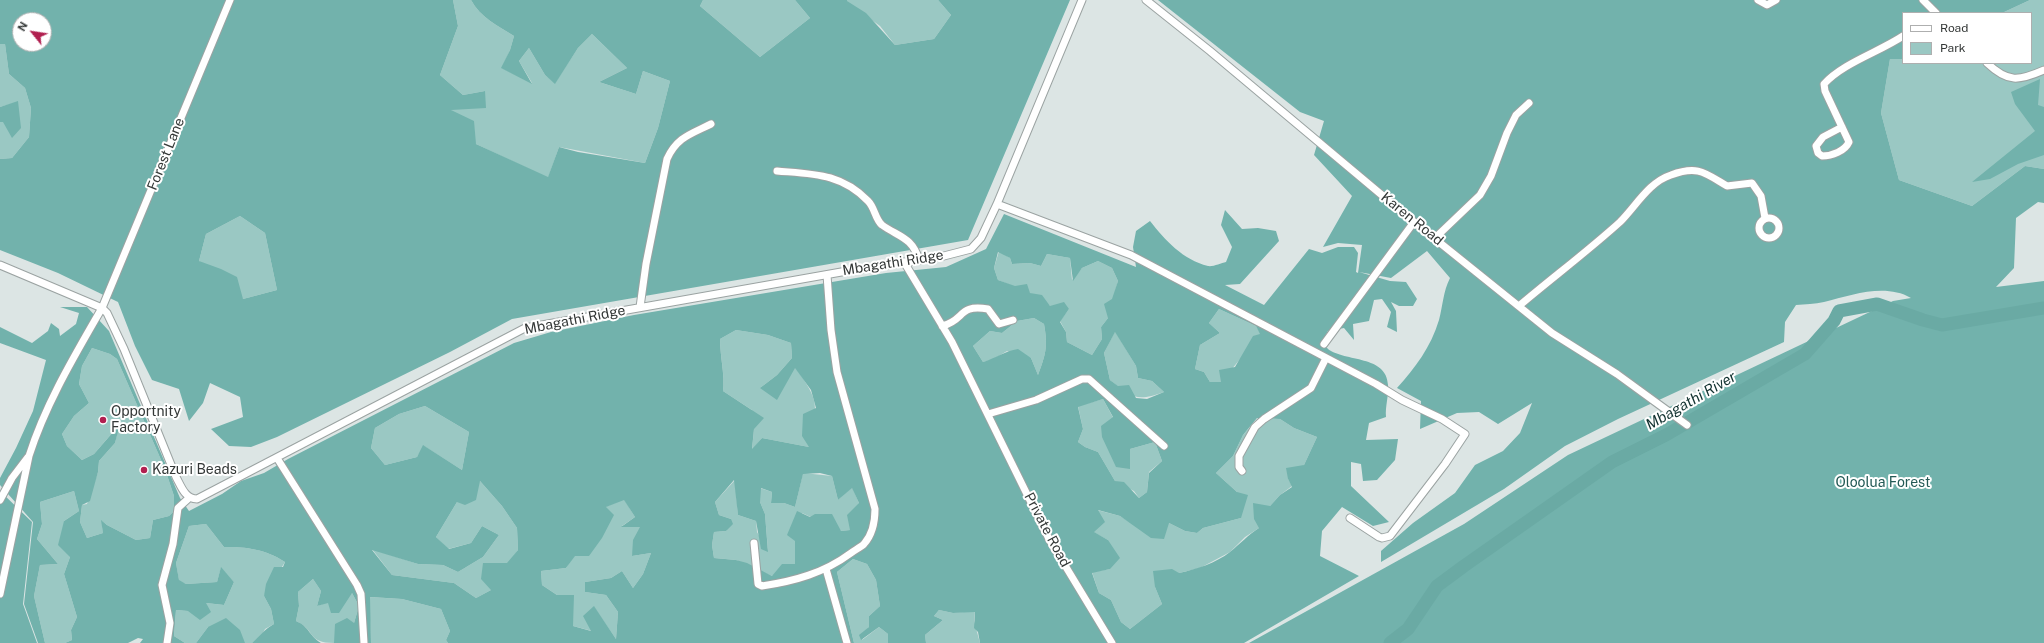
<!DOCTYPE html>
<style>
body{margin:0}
#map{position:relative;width:2044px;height:643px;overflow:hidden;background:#dce5e4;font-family:"Public Sans",sans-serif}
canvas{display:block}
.legend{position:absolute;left:1902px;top:12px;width:130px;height:52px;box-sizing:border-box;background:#fff;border:1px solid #aeafaf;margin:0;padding:5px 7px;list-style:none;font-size:12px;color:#343837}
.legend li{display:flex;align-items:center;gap:8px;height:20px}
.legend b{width:20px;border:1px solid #aeafaf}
.north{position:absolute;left:12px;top:12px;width:40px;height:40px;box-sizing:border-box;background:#fff;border:1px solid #aeafaf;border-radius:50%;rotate:300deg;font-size:11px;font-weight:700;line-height:16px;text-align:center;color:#343837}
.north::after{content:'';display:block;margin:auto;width:14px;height:18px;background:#b12050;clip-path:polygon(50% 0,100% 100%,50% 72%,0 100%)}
</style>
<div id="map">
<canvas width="2044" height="643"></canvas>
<ul class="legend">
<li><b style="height:5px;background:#fff"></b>Road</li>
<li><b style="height:11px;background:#9ac8c3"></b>Park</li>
</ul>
<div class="north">N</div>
</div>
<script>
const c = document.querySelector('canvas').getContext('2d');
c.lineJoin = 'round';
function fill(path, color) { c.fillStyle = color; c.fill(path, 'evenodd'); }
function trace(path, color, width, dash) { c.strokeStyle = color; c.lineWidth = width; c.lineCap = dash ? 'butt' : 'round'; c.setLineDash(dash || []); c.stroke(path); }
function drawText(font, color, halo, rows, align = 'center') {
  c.font = font + ' "Public Sans",sans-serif'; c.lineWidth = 4; c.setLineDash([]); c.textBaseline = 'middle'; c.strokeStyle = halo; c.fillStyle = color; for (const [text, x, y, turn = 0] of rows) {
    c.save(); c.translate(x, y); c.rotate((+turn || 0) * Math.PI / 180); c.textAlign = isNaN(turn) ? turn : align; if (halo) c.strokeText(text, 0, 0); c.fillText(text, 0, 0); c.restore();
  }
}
const green = new Path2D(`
 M453,0H471C480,17 498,26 514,36L510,50L502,68L532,83L519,61L529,48L545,75L555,83L578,48L592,34L627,68L599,82L636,94L643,71L670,81L658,128L645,163L559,147L548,178L476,144L450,109L485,91L463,95L440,75L458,26Z
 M703,0H795L810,18L760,57L700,6Z
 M847,0H938L951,15L934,39L895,45L880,26L846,1Z
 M2030,0H2044V169L2025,166L1972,206L1899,180L1881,113L1890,59H1903V63H2031V13H2002Z
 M0,44H5L9,74L25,88L31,108L29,137L12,158L0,159V122H3L18,102L0,107Z
 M240,216L265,233L277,290L243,299L199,261L206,234Z
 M999,251L1010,258L1012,264L1030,263L1041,266L1047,254L1070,258L1072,280L1082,268L1098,261L1112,268L1118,281L1108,318L1101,327L1102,339L1092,355L1067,342L1066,332L1060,321L1069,309L1050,306L1030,293L998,280L994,268Z
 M1219,309L1256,326L1261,334L1221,382H1210L1204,372L1195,369L1200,345L1220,333L1209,323Z
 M1034,318L1044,324C1048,346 1046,354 1038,375L1031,358L1007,351L992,360L983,362L973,346L990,331L1002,333L1017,321Z
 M736,330L768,335L791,343L792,358L777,375L760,388L795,367C821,403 817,405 809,447L762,438L752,450L754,429L752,410L723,391C725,373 720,357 720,339Z
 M1115,331L1136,366L1138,378L1152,381L1164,392C1137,402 1132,398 1110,380L1104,353Z
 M92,348L110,354L117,359L165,469L174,496V511L169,516L153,520L150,538L136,540L107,525L102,521L103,533L87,538L80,522L82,505L87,504L98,472L99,461L115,443L119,425L94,454L82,460L67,446L62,434L74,416L89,403L79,384L82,366Z
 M1103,399L1130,449L1155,442L1162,461L1149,472L1147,492L1139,498L1134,491L1115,481L1098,452L1085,447L1078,442L1083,429L1078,406Z
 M425,406L469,432L462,470L424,446L417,457L385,465L371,448L375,428L399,414Z
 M1258,418L1280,419L1294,428L1317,437L1304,465L1288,479L1292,486L1280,495L1270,506L1259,528L1245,537L1230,552L1200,568L1179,573L1155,587L1162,604L1130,629L1121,622L1111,600L1099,593L1092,572L1110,569L1108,540L1093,532L1097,510L1120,516L1133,524L1169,523L1185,531L1197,533L1203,528L1241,518L1237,492L1216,473L1233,456L1243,435Z
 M803,473L832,476L838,500L852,487L859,503L850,530L841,531L802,513L795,540V564L772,576L736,560L714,558L712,545L714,532L726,531L731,519L719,515L715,502L735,480L738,515L756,521L757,532L768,551L765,514L760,502V488L772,492L771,503H784L795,507Z
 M480,481L502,506L517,528L518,550L491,590L476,598L454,583L392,575L372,549L418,564L443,565L458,572L483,557L499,535L482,526L471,543L448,549L436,537L457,502Z
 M74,491L79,511L64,521L70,557L64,574L77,617L71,630L72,640L65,643H45L34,596L40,565L58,564L37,539L42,524L40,502Z
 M624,499L635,517L622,526L641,527L632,556L651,553L643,574L633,588L622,571L611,578L585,582V592L606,595L618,612L616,639L594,607L592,631L573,626L557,595L542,585L541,571L566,568L605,507Z
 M206,524L224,547C247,547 265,549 285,562L264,596L271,609L274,624L265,629L261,637L252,643H244L208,627L196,643H185L174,636L176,610L188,611L206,603L224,605L234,582L221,568L217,582L186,584L179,581L176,563L189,526Z
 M853,559L867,564L876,580L880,606L869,616V627L862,640L879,627L888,634V643H854L837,572Z
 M313,579L321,591L317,606L352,593L359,606L354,623L334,643C307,643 316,630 296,621L299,606L298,592Z
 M369,597L402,599L441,609L450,631L446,640L448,643H371Z
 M939,610L953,613L975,611L974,621L980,643H926L925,635L943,620L934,616Z`);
const forest = new Path2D(`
 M0,0H453L458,26L440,75L463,95L485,91L486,108L451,110L474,121L476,144L548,177L559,147L578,152L645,163L658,128L670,81L643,71L636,94L599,82L627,68L592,34L578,48L555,84L545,75L529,48L519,61L532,84L501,68L510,50L514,36C498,26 480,17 471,0H703L700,6L760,57L810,18L795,0H847V1L866,13L895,45L934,39L951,15L938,0H1070L968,240L512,319L450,352L277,437L251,447L229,446L211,429L243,417L240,397L210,383L203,403L189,421L179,389L152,380L135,346L118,302L58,273L0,250V159L12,158L29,137L31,108L25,88L9,74L5,44H0ZM20,20H44V44H20ZM240,216L265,233L277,290L243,299L237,277L221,269L199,261L206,234Z
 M1158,0H2030L2002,13H1903V59H1890L1881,113L1899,180L1972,206L2025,166L2044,169V203L2038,202L2016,218L2014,268L1996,287L2044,281V643H1249L1464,524L1568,455L1893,301L1911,298C1885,283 1852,295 1824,302C1815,304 1805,304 1796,305L1785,322L1784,342L1618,419L1565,446L1504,489L1381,562V551L1413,523L1455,493L1475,465L1503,451L1520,433L1532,403L1498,424L1479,412L1457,413L1420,429L1421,401L1397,388C1415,368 1431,347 1439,320C1443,305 1443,292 1450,278L1427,251L1391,278L1359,272L1390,281L1406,282L1417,299L1413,306H1399L1391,302L1396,311L1397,332L1387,327L1391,312L1382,299L1374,300L1369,321L1353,324L1354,340L1344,328L1328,331L1322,342C1324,344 1326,347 1328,349C1345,362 1387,355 1388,385C1389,396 1385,406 1386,417L1369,423L1366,440L1398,439L1395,460L1377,480L1363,481L1361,464L1351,462V486L1389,522L1373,526L1342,507L1322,531L1320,556L1359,576L1244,643H980L978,632L974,628L975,612L953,613L939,610L934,616L943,620L925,635L926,643H888V634L879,627L861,640L859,635L869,627V616L880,606L876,580L867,564L853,559L837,572L854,643H448L446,640L450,631L441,609L402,599L370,597L371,643H334L335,624L347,618L354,623L359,606L352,593L339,613H331L328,603L317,606L321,591L313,579L298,592L299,606L296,621C310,627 308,635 321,643H252C260,636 265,629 274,624L271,609L264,596L266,584L274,567H283L285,562C265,549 247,547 224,547L206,524L189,526L176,563L179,580L186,584L217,582L221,567L234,582L224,605L206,603L211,612L200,620L188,611L176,610L174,636L185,643H140L143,639L138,638L128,643H65L72,640L71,630L77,617L64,574L70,557L58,545L64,521L79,511L74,491L40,502L42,524L37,539L58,564L40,565L34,596L45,643H38L24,604L33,522L0,485V478L16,448L33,411L46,360L0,343V327L32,343L48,331L51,323L59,329L60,336L76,324L79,313L60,307H87L109,331L180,498L189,511L222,494L241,481L264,473L288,459L514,343L551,332L634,315L886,273L946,267L986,249L1004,214L1136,267L1133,247L1136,231L1150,221C1165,240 1183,260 1208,266C1213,267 1221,263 1226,262L1232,247L1221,225L1225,210L1242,229L1258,228L1276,231L1279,241L1240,284L1225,285L1264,305L1309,249L1322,253L1338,247H1354L1358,253L1356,272L1358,273L1362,245L1338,243L1323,247L1352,196L1314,155L1324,121L1300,112ZM998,252L1010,258L1012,264L1030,263L1041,266L1047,254L1070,258L1073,281L1082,268L1098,261L1112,268L1118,281L1112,299L1104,304L1108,318L1101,327L1102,339L1092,355L1067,342L1066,332L1060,322L1069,309L1064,302L1050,306L1042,295L1030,293L1027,284L1015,286L998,280L994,268ZM1219,309L1256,326L1260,334L1253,336L1235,367L1219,370L1221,382H1210L1204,372L1195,369L1200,345L1220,333L1209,323ZM1034,318L1044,324C1048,346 1046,354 1038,375L1031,358L1018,349C1005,351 996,358 983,362L973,346L990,331L1002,333L1017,321ZM736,330L768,335L791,343L792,358L777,375L760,388L777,400L795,368L811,390L816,408L803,414L802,436L809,447L762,438L752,449L754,429L764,418L723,391C725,374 720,357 720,339ZM1115,332L1136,366L1138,378L1152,381L1164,392L1147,399L1136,398L1129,385L1118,386L1110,380L1104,353ZM92,348L110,354L117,359L165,469L174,496V511L169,516L153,520L150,538L136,540L107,525L101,520L103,533L87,538L80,522L82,505L90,501L98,472L99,461L115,443L120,424L94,454L82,460L67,446L62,434L74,416L89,403L79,384L82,366ZM1103,399L1113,417L1101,426L1102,437L1116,467L1130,469V449L1155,442L1162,461L1149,473L1147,492L1139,498L1124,482L1115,481L1098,452L1085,447L1078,442L1083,429L1078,407ZM425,406L469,432L462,470L423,445L417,457L385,465L371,448L375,428L399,414ZM1257,418L1280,419L1294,428L1317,437L1304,465L1286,468L1288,479L1292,487L1280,495L1270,506L1253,503L1254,519L1259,528C1248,535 1240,544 1230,552C1216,563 1197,569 1179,573L1172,569L1153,571L1155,587L1162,604L1130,629L1121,622L1111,600L1099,593L1092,573L1110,569L1120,558L1108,540L1094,532L1105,522L1098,510L1120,516L1151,538L1164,539L1169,523L1185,531L1197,533L1203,528L1241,518L1248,495L1237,492L1216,473L1233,456L1243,435ZM820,473L832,476L838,500L852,488L859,503L847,515L850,530L841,531L832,514H815L810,517L797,511L787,535L795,541V564H782L772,576L747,563L736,560L714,558L712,545L714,532L726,531L733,524L731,519L719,515L715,502L734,480L738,515L756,521L761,549L768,552L765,514L760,502L761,488L772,492L771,503H784L795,507L803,474ZM480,481L502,506L517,528L518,550L507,563H483L481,579L491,590L476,598L454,583L392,575L372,550L418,564L443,565L458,572L483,557L499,535L482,526L471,543L449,549L436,537L457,502L465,505L476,500ZM624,500L635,517L621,527H640L633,540L632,556L651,553L643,574L633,588L622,571L611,578L585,582V592L606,595L618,612L616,639L594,606L583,616L591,631L573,626L574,595H557L542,585L541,571L566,568L575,556H589L602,538L614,515L606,507Z
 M2040,79L2038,105L2044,107V155L2018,164L1990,179L1972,182L2035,131L2015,104L2011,92Z
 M18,101L21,128L12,138L3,122H0V107Z
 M0,491L32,522L23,604L37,643H0Z
 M226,618L240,630L245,643H196L208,627Z`);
const river = new Path2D(`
 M1390,643L1408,629L1437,586L1464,566L1612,462L1666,435L1805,354L1834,321L1839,311L1877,304L1923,320L1942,325L2044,308`);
const minor = new Path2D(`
 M1146,0L1210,51L1414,222L1552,333L1617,374L1687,425
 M1758,0L1767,5L1776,0
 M1923,0L1936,13
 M1987,63C2008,83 2019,81 2044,70
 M1842,127L1823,137L1816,146L1818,153L1822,156C1832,156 1845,151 1849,142L1825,91L1824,84C1843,63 1879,52 1903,36
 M777,171C812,174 841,173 868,201C875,208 875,219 882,225C899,237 912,237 919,260
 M997,204L1131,255L1376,384L1402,400L1442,419L1465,434L1445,464L1390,536L1382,538L1379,537L1350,518
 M1759 228a10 10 0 1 1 20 0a10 10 0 1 1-20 0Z
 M1435,238L1480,195L1491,176L1507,133L1516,115L1529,103
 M904,262L952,342L1049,539L1112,643
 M0,265L102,308L107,313L124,349L176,477C181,486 185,499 197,499L525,328L847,271L940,257L971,249L981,238L997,204L1082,0
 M1519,306C1552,278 1588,251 1620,222C1636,206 1649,182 1671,175C1698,165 1705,173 1727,186L1752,183L1761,196L1765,218
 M640,307L646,264L667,159C677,137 691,134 711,124
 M942,326C966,320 957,304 988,309L999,324L1013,320
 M1324,344L1414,222
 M988,414L1036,400L1082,379H1089L1164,446
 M277,458L357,585L361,594L364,643
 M1242,471L1239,467V456L1255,427L1264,419L1311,388L1326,358
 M0,500L12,478L28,457
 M754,543L758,584L762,586C795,581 824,573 851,553C855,550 861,547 864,544C873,534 875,521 875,509L837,372L831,330L827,275
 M826,569L847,643
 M0,594L29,456C46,403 75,355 102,308L230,0
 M167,643L170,623L162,585L173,544L178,508L189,498`);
const markers = [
 [103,420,4,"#b12050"],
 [144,470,4,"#b12050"]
];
const streetNames = [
 ["Forest Lane",166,154,-68],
 ["Karen Road",1412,219,39],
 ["Mbagathi Ridge",893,263,-9],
 ["Mbagathi Ridge",575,320,-11],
 ["Private Road",1047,530,62]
];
const poiNames = [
 ["Opportnity",111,412],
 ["Factory",111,428],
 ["Kazuri Beads",152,470]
];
const parkNames = [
 ["Oloolua Forest",1883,483]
];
const waterNames = [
 ["Mbagathi River",1691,401,-30]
];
fill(green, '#9ac8c3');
fill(forest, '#72b2ac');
trace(river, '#6aaaa4', 13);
trace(minor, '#9ba3a2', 9);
trace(minor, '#fff', 7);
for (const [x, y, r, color] of markers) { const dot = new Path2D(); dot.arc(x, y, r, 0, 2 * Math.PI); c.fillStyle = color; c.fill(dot); trace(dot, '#fff', 1.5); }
drawText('14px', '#343837', '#fff', streetNames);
drawText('14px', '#343837', '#fff', poiNames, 'left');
drawText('14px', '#245a56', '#fff', parkNames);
drawText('italic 15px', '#123230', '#fff', waterNames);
</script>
